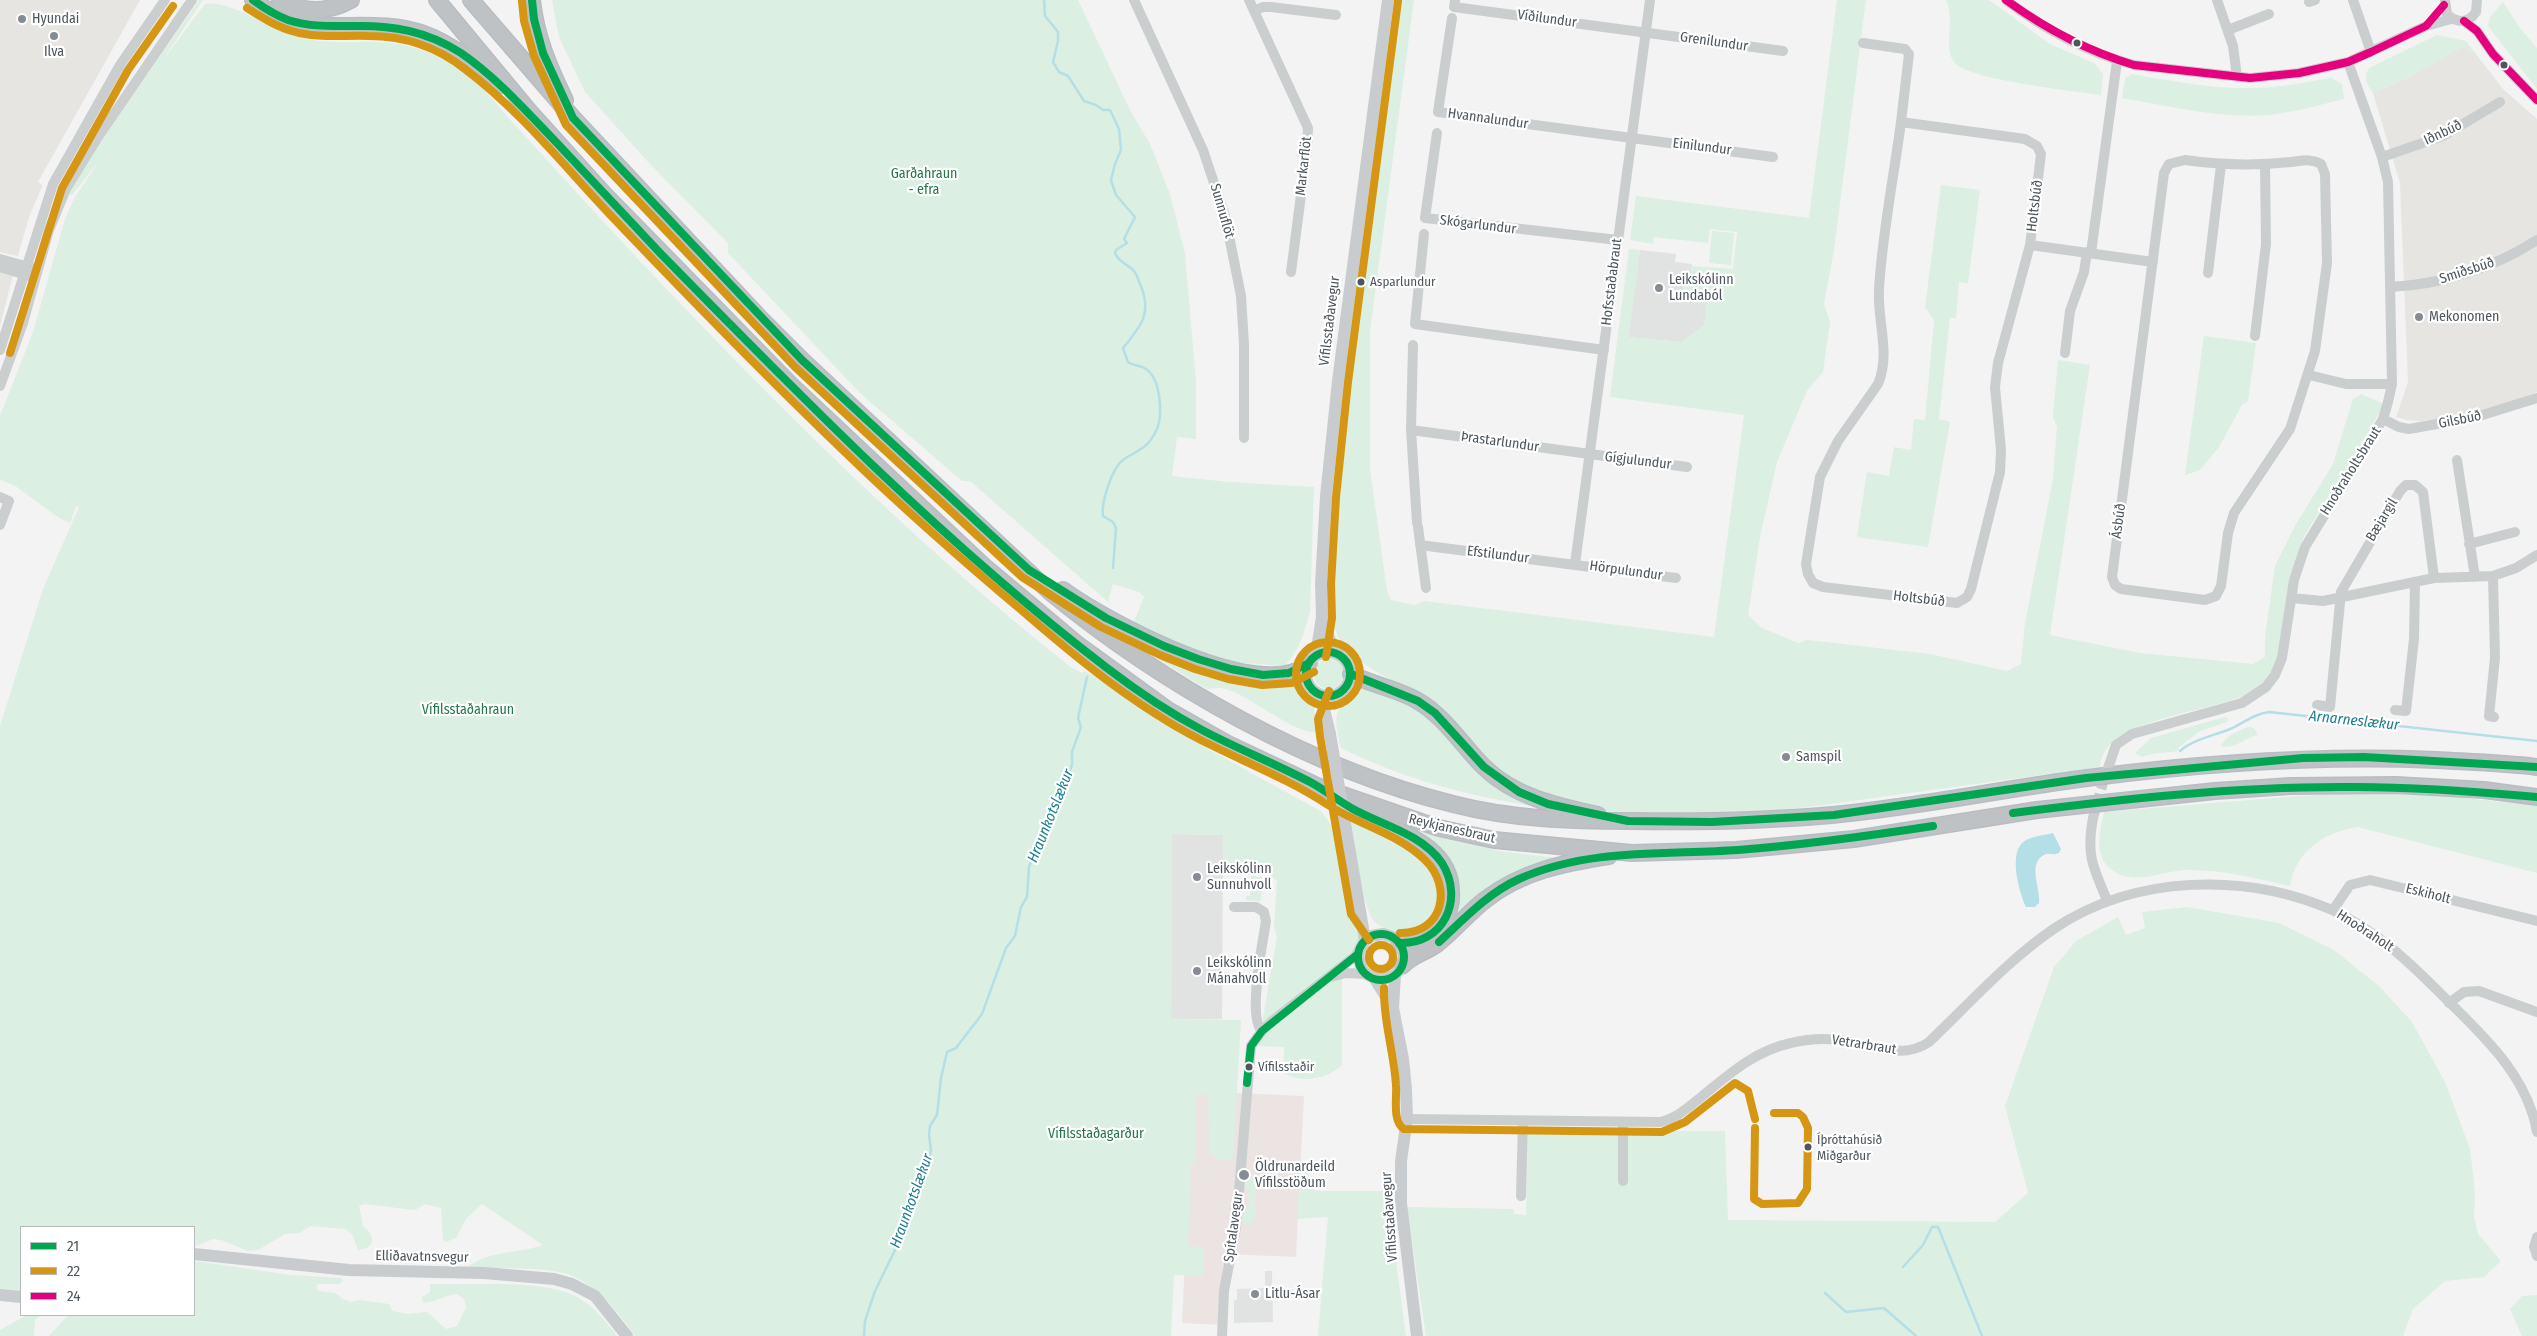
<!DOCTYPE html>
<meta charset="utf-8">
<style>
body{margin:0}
#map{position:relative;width:2537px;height:1336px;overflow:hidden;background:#f3f3f3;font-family:"Fira Sans Condensed",sans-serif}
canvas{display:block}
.legend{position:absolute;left:20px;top:1226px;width:175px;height:90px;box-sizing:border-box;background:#fff;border:1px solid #b7bbbe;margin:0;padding:6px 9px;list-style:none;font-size:15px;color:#4c565d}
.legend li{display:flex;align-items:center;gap:10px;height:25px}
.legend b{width:25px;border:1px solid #b7bbbe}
</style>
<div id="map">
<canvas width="2537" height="1336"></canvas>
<ul class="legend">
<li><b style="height:6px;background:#00a651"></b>21</li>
<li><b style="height:6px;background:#d59613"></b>22</li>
<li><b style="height:6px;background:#e5007d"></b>24</li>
</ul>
</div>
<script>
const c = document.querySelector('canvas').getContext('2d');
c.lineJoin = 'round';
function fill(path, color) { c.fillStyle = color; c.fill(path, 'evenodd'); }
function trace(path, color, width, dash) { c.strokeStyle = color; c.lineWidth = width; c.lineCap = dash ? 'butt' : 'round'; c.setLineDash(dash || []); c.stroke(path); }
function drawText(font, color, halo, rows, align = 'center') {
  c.font = font + ' "Fira Sans Condensed",sans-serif'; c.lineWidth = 4.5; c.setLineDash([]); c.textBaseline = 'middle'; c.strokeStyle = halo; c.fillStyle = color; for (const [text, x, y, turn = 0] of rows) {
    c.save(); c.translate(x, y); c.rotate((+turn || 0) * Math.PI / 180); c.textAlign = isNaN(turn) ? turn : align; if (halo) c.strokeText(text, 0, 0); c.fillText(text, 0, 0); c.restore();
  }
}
const commercial = new Path2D(`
 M0,0H140L38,182L42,185V187L30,214L18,256L0,252Z
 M2463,46L2476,54L2503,89L2537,119V392L2505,405L2459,416L2421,421L2407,420L2396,417L2408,382L2400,183L2373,93L2411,76Z
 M0,271L13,275L0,326Z`);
const education = new Path2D(`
 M1640,250L1676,254L1675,262L1692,264L1691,278L1685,277L1682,298L1707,300L1705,325L1681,342L1628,337Z
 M1172,834L1223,835L1222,1019H1171Z
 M1265,1271H1272L1273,1322L1234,1323V1300H1237V1289L1265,1288Z`);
const medical = new Path2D(`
 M1193,1091L1304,1096L1296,1257L1226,1254L1222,1325L1182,1323Z`);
const green = new Path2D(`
 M199,0H203L160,64L205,4C229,0 268,27 291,35C329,47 356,39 392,43C410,45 429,52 445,60C476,75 493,101 515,125C556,170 597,215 638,259C774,403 916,545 1072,668L1082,673L1084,671L1125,691L1199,744L1322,812L1342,841L1360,938L1353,952L1262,1024L1277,937L1274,927L1277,881L1265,871L1223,870V835L1172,834L1171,1019L1241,1020L1233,1159L1218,1160L1216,1156L1210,1155L1208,1095L1196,1094L1195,1163H1191L1188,1246L1204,1247L1203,1275H1174L1171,1336H635C618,1312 597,1284 567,1274C541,1266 495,1269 467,1268C487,1250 519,1254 543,1245L482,1204L466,1219L456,1238L446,1242L443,1239L441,1208L425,1204L415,1210L364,1204L359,1206L363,1226C376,1236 376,1248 358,1250L352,1234L345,1229L310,1226L300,1233L285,1234L258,1250L248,1251L221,1240L213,1239L194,1247V1227H21V1296L0,1295V726L43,589L79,507L76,506L70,523L59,518L14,485L0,480V416L33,332L65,219L75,197L100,160L72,195L69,194L89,158Z
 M552,0H1078L1130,110L1150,144L1170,194L1185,254L1196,382V439L1177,437L1172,476L1229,482L1314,487L1310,611C1305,630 1299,652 1284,666L1231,662L1180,649L1133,624L1144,597L1139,592L1113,584L1108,602L970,481H962L861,394L728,253V243L651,165L585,92L559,37Z
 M1398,0H1414L1370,331V469L1387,591L1391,600L1414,605L1424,601L1714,637L1744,415L1610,397L1629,249L1640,250L1629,337L1681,342L1704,325L1707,301L1682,298L1684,277L1691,278L1692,266L1733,269L1737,232L1710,229L1708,243L1654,237L1653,244L1630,240L1636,196L1809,218L1837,0H1866L1834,250L1824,304L1830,322L1823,372L1807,391L1777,462L1760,537L1748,615L1762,628L1798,643L1807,640L1930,654L2007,671L2021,664L2025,623L2053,479L2057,427L2053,417L2058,360L2090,365L2050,635L2140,653L2253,664L2265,657V637L2275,566L2296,524L2333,464L2353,399L2361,394L2382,403V408C2366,435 2351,463 2334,490C2322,510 2302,533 2297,556C2291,586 2284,669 2262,686C2225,715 2103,713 2100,767C2029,777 1959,786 1888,796C1779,811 1626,836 1524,788C1485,769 1465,731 1432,704C1403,681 1347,667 1335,629C1323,596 1330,554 1332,519C1336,416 1351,313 1365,211C1374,141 1382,69 1398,0Z
 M1946,0H1989L2050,44L2094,63L2103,74L2101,95C2074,91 1970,80 1955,63C1942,48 1956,19 1946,0Z
 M2503,2L2520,28L2537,48V89L2488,26L2490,17Z
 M2437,35L2466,41L2476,54L2463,46L2411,76L2373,93C2367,84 2363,78 2369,68Z
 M2131,74C2168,80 2205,88 2243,88C2272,89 2302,83 2331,78L2342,84L2344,99C2320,105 2294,112 2269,115C2220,119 2170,106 2122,98L2125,79Z
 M1941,185L1980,190L1968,283L1959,282L1956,318H1950L1939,419L1950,422L1928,547L1857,537L1867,472L1889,476L1894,447L1911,450L1914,419L1925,420L1934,320L1925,307Z
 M1712,231L1734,233L1731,265L1709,263Z
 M2204,336L2256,343L2248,401L2242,405L2219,447L2200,470L2185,475Z
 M1119,631L1272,680L1301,678L1312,698L1318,732C1294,735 1253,697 1226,689C1220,687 1213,689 1207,689L1117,634Z
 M1314 674a15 15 0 1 1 30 0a15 15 0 1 1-30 0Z
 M1357,681L1418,705L1505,789L1537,807C1466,795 1406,780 1341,748C1331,706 1338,714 1357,681Z
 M2225,717L2228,718L2227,722L2200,731L2179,747L2178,751C2165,753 2155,752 2142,757L2135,753L2151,738Z
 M2247,727L2254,728L2258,735C2245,737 2235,750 2220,746L2229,736Z
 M2366,793L2446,796L2537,806V873L2358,827C2325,832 2296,850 2290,886C2255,878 2221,869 2185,870C2162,871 2132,887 2111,869C2093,855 2100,832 2104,812L2298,796Z
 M1350,814C1372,825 1409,839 1426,857C1457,889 1442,953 1391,931C1384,928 1376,925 1372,918C1361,899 1354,839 1350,814Z
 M1391,818L1438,834L1498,851L1558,858L1448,927L1456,881Z
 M1251,876L1262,877L1261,901L1246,900V896H1250Z
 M2187,907L2279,923L2334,950L2380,987L2412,1022L2445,1082L2470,1149L2475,1193L2474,1217L2478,1234L2501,1261L2484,1277L2445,1281L2413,1309L2403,1336H1426L1407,1207L1514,1209V1214L1526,1215L1528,1128L1601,1131H1725L1728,1220L1995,1222L2028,1193L2005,1106L2054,967L2076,941L2118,917L2126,935L2145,928L2142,912Z
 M1342,975V1065C1327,1079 1302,1084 1284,1073V1047L1255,1046C1274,1020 1312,987 1342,975Z
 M1300,1171L1309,1174V1186L1316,1191H1389L1392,1232L1406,1336H1318L1328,1217L1297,1219Z
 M1249,1177L1254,1178L1256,1184L1255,1219L1250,1225L1244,1223L1242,1218L1249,1204L1248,1190L1244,1186V1180Z
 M194,1261L291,1275L341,1278L343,1281L339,1284H318L316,1288L319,1291L335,1293L343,1299L351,1302L359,1300L389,1304L393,1311L407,1314L427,1312L446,1329L457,1326L466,1307L464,1299L457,1294C445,1295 436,1302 423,1303L422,1297L430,1292V1284C471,1286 544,1278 579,1298C594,1307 607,1322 617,1336H49L68,1315H194Z
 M2537,1295V1336H2522L2510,1309L2522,1296Z
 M27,1315H41L35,1320L34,1336H0V1330Z`);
const water = new Path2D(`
 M2053,833L2061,849L2059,853C2053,856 2049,852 2044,855C2027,864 2041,888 2039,903L2035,907H2026C2019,892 2007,850 2026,840C2034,836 2045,835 2053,833Z`);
const stream = new Path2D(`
 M1044,0L1045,16L1058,32V41L1053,62L1059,72L1068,76L1084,101L1096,105L1103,110H1110L1119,129L1121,150L1115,164L1111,180L1116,195L1135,217L1124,239L1127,243L1116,250L1115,253C1119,263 1128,264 1134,271C1137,275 1139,282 1141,286C1152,314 1141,326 1123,348L1128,362C1133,366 1141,365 1146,369C1161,379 1164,418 1155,433C1146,450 1137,450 1123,460C1112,468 1101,502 1103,516L1113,522L1116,528L1113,568
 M2180,751C2194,739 2213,736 2230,729C2244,723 2253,714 2269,712L2537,741
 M1903,1267L1923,1245L1932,1227H1938L1982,1336
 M1825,1293L1846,1312L1884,1308L1916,1336
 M864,1336L865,1321L875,1291L898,1244L907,1220V1211L918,1192L931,1151L929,1135L930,1126L937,1115L941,1078L947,1052L956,1048L982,1014L1006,948L1015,936L1021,907L1027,897L1029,867L1043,833L1056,808L1072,765V752L1081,727L1078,718L1087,677`);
const minorTunnel = new Path2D(`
 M2093,818L2106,772`);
const minor = new Path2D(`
 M1134,0L1203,150L1225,216L1241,296L1244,344V438
 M1249,0L1308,128L1307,149L1291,272
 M1455,0L1454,7L1783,51
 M2006,0C2044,29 2087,52 2134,65L2250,78L2299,73L2348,62L2426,26L2451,19
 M2217,0L2233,46L2237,77
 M2353,0L2371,52
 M2445,0L2447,14C2456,23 2468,24 2476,12L2477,0
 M2309,2L2315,0
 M1254,11L1263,7H1271L1336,15
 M1452,18L1438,112L1773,157
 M2464,21L2477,31L2493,54L2537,100
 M2228,30L2269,14
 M1863,43L1905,49L1909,54L1901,122
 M1901,122L2025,139L2037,146L2041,154L2030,245L1998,363L1995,387L2001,450L2000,472L1971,589L1967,597L1957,603L1823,587L1813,583L1808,574L1806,564L1820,477L1838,441L1878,384C1891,354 1877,321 1879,289C1882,235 1894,176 1901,122Z
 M1437,133L1425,218L1618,240
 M2382,157L2443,136L2500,102
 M2185,160C2220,165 2255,166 2291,162C2301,161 2311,158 2321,164L2325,174L2327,263L2315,351L2290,429L2234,513L2228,533L2221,586L2216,596L2205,600L2121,589L2115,585L2112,577L2164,173L2169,164Z
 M1424,234L1415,324L1604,350
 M2030,245L2153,262
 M2091,253L2117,61
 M0,259L32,268
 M0,267L29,276
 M2208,273L2221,165
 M2391,287C2444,284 2493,268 2537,240
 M2255,336L2266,244L2265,165
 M1413,345L1411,430L1417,523
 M0,350L53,184L120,65L165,0
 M2065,353L2070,311L2084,272L2087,252
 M2309,375L2346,384H2392
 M0,386L23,323L49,230L66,189L98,137L192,0
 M2383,419L2399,427L2409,429L2476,417L2537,398
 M1411,430L1687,467
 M2457,460L2475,577
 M0,497L9,501L0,525
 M1418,527L1426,588
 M2469,544L2515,532
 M1420,545L1676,578
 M1575,564L1650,0
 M2493,576L2495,658L2489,716L2494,717
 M2291,598L2323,601L2434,578L2493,576L2516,568L2537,555
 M2317,705L2330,707L2341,592L2400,491L2406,485H2415L2423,492L2434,578
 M2395,710L2406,711L2414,639L2415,582
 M2107,771L2116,745L2132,734L2242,703L2266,687L2275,675L2282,658L2294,580L2305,547L2383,419L2388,402L2392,384L2388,182L2382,157L2348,62
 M2093,818C2086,855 2093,867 2107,900
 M1234,907H1256L1264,912L1266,921C1263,942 1247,1017 1262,1031
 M2333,910L2350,885L2370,880L2537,921
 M1330,977L1346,973L1366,974
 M2449,1003L2464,992L2479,991L2537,1012
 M1407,1119L1661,1122C1677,1118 1687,1108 1700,1098C1728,1075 1754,1051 1791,1043C1807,1039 1824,1038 1840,1040C1870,1044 1902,1061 1929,1042C1969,1004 2009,959 2055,928C2135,875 2245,872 2332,910C2374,929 2407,960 2439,992C2479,1032 2527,1073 2537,1132
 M1623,1123V1181
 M1521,1196L1523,1121
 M2537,1237L2534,1247L2537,1256
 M1222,1336L1224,1291L1236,1227L1251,1046L1262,1031L1272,1021L1358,954`);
const major = new Path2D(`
 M1322,620L1331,643L1339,654
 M1306 674a22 22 0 1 1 44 0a22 22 0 1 1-44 0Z
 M1316,655L1322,617L1321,584L1326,496L1338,381L1388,0
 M1316,693L1323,705L1330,734
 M1346,829L1365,940
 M1395,975C1382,981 1372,980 1362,970L1358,954L1365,940L1371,936L1383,934L1395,938L1404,954L1402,966L1395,975L1393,1008L1403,1059L1406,1089L1407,1119L1401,1161V1203L1417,1336
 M1375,979L1393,1008
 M194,1254L349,1270L484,1273L554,1279L572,1284L595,1296L627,1336
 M0,1295L21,1297`);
const highway = new Path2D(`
 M253,0C307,42 347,18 406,29C443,36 473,61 499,86
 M280,0C303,13 328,13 351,0
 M437,0L529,111L604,194L791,385L986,568L1077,644L1168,710L1230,745L1317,786L1439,828L1494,840L1632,853L1736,850L1854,839L2037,810L2215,791L2291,786L2396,785L2484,790L2537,797
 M471,0L573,118L759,317L802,360L1049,591C1162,684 1311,769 1453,804C1511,819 1571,821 1630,821C1698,822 1765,821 1832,815C1918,807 2002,789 2087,778C2203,763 2319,755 2436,760C2470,762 2504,763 2537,767
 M532,0C536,37 549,67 565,100
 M1063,590C1105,621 1264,707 1309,663
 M1351,674C1372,685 1398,689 1418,701C1444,716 1462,745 1483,766C1514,797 1557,806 1598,815
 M1350,807C1384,829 1450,840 1451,891C1452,903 1449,914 1442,924C1432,939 1417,945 1399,943
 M1402,966C1412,955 1425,953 1437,944C1454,931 1468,913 1485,900C1522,871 1564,863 1609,856`);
const majorBridge = new Path2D(`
 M1330,734L1346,829`);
const bus1 = new Path2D(`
 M253,0C264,8 275,15 288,20C309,27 331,26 353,26C392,25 427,31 461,53C496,77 526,111 556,142C591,179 626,217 661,254C803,399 946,545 1107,668C1137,691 1168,712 1202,730C1238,749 1276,764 1312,783C1326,791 1339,801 1353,809C1382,825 1422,834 1442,863C1465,900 1443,945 1399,943
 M532,0L534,19L543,53L573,118L802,360L1029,570L1106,618L1164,646L1198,659L1231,669L1263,675L1289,673L1309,663
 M1306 674a22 22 0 1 1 44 0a22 22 0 1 1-44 0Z
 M1351,674L1418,701L1435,713L1484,767L1519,792L1548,804L1628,821L1712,822L1834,815L2086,778L2303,758L2364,757L2537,767
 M2013,813C2122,799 2231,787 2341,787C2406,786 2472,791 2537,797
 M1358 957a23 23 0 1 1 46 0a23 23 0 1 1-46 0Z
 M1439,942C1464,919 1488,893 1519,879C1588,848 1664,855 1738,850C1803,845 1868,836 1933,826
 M1247,1083L1251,1046L1262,1031L1358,954`);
const bus2 = new Path2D(`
 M522,1L524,21L534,56L566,125L795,367L1022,577L1101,627L1160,655L1195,669L1228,679L1262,685L1292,683L1314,672
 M247,8C266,20 283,31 305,34C326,38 348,35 369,36C404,36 437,47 465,69C522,112 567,170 617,222C699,308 783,394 870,476C919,522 969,566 1020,609C1064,647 1109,685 1159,716C1212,751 1275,770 1328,805C1359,825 1399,834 1425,860C1453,887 1443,934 1400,933
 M10,353L62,188L128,70L173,6
 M1296 674a32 32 0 1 1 64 0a32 32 0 1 1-64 0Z
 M1326,657L1332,618L1331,584L1336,497L1348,382L1398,1
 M1329,691L1318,719L1320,736L1351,914L1369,940
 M1369 957a12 12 0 1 1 24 0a12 12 0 1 1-24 0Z
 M1384,988C1383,1021 1394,1052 1396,1085C1397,1097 1392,1122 1404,1129L1662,1132L1685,1122L1735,1083L1748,1091L1755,1119
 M1755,1128L1754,1199L1762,1204L1798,1203L1807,1189L1808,1128L1803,1117L1798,1113H1774`);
const bus3 = new Path2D(`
 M2006,0C2046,29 2087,51 2134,65L2250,78L2299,73L2348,62L2371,52L2426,26L2444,5
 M2464,21L2477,31L2493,54L2537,100`);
const markers = [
 [22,19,5,"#868d92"],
 [54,36,5,"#868d92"],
 [2077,43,4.5,"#4c565d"],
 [2504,65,4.5,"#4c565d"],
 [1361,282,4.5,"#4c565d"],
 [1659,288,5,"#868d92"],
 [2419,317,5,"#868d92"],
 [1786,757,5,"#868d92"],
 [1197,877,5,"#868d92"],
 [1197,971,5,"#868d92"],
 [1249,1067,4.5,"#4c565d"],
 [1808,1147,4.5,"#4c565d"],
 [1244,1175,6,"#868d92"],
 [1255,1294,5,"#868d92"]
];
const busNames = [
 ["Asparlundur",1370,282],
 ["Vífilsstaðir",1258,1067],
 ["Íþróttahúsið",1817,1140],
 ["Miðgarður",1817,1156]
];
const poiNames = [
 ["Hyundai",32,19],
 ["Ilva",54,52,"center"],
 ["Leikskólinn",1669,280],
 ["Lundaból",1669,296],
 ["Mekonomen",2429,317],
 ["Samspil",1796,757],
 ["Leikskólinn",1207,869],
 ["Sunnuhvoll",1207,885],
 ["Leikskólinn",1207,963],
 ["Mánahvoll",1207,979],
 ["Öldrunardeild",1255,1167],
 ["Vífilsstöðum",1255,1183],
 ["Litlu-Ásar",1265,1294]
];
const streetNames = [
 ["Víðilundur",1547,19,8],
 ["Grenilundur",1714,42,8],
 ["Hvannalundur",1488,119,8],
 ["Iðnbúð",2443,133,-25],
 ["Einilundur",1702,147,7],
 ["Markarflöt",1304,166,-84],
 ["Holtsbúð",2035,206,-83],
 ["Sunnuflöt",1222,211,74],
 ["Skógarlundur",1478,225,7],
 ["Smiðsbúð",2467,271,-18],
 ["Hofsstaðabraut",1612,282,-83],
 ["Vífilsstaðavegur",1330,321,-83],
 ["Gilsbúð",2460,420,-11],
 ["Þrastarlundur",1500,442,8],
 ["Gígjulundur",1638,461,7],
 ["Hnoðraholtsbraut",2351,471,-58],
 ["Bæjargil",2382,520,-59],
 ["Ásbúð",2119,521,-82],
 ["Efstilundur",1498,555,7],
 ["Hörpulundur",1626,571,8],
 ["Holtsbúð",1919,599,7],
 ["Reykjanesbraut",1452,829,13],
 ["Eskiholt",2428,894,14],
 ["Hnoðraholt",2365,931,33],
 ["Vetrarbraut",1864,1045,9],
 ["Vífilsstaðavegur",1390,1217,-94],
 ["Spítalavegur",1234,1227,-82],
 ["Elliðavatnsvegur",422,1257,1]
];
const parkNames = [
 ["Garðahraun",924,174],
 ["- efra",924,190],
 ["Vífilsstaðahraun",468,710],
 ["Vífilsstaðagarður",1096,1134]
];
const waterNames = [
 ["Arnarneslækur",2354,721,6],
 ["Hraunkotslækur",1051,816,-68],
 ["Hraunkotslækur",912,1201,-70]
];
fill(commercial, '#e6e5e2');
fill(education, '#e1e2e2');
fill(medical, '#ece4e3');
fill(green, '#dbefe2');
fill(water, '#b5dfe7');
trace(stream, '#b5dfe7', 2.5);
trace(minorTunnel, '#c9ccce', 10, [10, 5]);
trace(highway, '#b9bdc1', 18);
trace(minor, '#cbcecf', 10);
trace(major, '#c9ccce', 12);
trace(highway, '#bec2c5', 15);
trace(majorBridge, '#c9ccce', 12);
trace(bus1, '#00a651', 8);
trace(bus2, '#d59613', 8);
trace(bus3, '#e5007d', 8);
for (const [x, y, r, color] of markers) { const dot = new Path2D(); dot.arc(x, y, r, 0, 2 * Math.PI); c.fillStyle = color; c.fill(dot); trace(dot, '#fff', 2); }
drawText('13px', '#4c565d', '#fff', busNames, 'left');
drawText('14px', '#4c565d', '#fff', poiNames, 'left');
drawText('14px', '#4c565d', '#fff', streetNames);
drawText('14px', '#24784a', '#fff', parkNames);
drawText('italic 15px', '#1e7d90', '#fff', waterNames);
</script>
